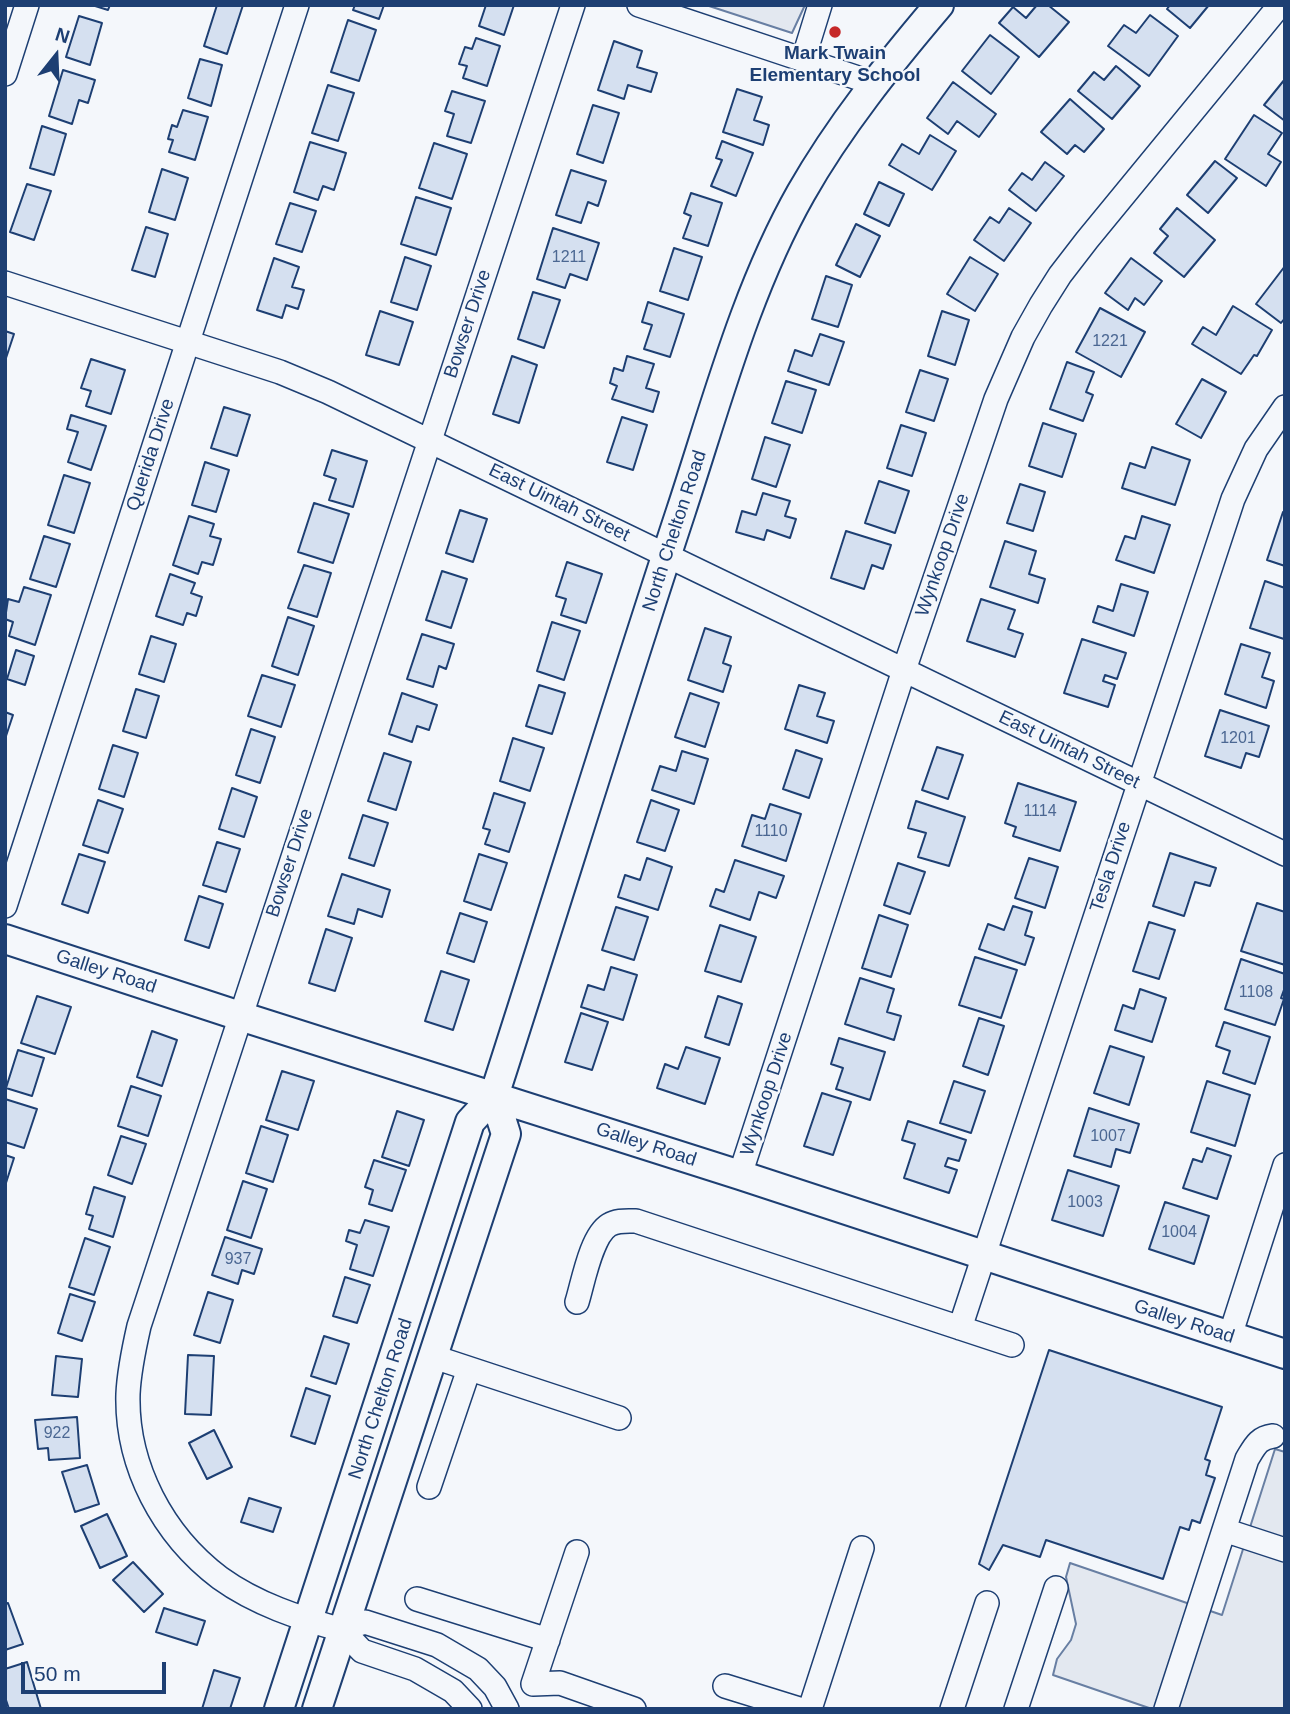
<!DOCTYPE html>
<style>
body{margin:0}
#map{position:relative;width:1290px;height:1714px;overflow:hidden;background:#f4f7fb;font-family:Helvetica,sans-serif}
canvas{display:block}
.frame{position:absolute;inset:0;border:7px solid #1d3f73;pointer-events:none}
.north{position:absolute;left:21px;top:21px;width:70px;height:70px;-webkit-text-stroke:5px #f4f7fb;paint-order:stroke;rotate:18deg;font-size:19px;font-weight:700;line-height:28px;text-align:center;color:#1d3f73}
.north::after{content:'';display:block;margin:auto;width:24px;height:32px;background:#1d3f73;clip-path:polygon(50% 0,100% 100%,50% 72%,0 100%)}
.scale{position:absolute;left:21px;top:1662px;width:145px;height:32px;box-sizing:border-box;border:4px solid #1d3f73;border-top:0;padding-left:9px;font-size:21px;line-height:24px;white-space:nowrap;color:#1d3f73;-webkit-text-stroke:5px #f4f7fb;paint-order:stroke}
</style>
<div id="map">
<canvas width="1290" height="1714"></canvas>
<div class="frame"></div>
<div class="north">N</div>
<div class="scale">50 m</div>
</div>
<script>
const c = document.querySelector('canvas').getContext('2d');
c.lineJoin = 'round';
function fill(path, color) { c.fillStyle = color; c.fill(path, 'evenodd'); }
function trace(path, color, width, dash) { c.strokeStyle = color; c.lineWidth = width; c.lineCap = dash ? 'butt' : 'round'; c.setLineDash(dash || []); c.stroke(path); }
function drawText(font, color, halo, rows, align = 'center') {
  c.font = font + ' Helvetica,sans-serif'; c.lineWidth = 5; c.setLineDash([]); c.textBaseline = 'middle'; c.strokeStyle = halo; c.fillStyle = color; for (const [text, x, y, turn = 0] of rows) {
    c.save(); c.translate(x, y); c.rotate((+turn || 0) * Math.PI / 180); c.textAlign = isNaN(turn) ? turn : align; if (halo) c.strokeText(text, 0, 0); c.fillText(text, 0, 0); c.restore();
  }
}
const parking = new Path2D(`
 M706,5H805L792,33Z
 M1275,1449L1285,1452V1709H1152L1053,1675L1057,1659L1071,1640L1076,1624L1066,1577L1070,1563L1222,1615Z`);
const building = new Path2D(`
 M92,5H110L108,10Z
 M217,5H243L227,54L204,46Z
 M355,5H384L379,19L353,10Z
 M486,5H514L504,35L479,26Z
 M1037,5H1048L1069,22L1039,57L999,23L1013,7L1026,18Z
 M1170,5H1209L1190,28L1167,9Z
 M1150,15L1178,36L1149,76L1108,46L1124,25L1136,33Z
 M79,16L102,23L90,65L66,57Z
 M348,20L376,30L359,81L331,72Z
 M990,35L1019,57L991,94L962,71Z
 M476,38L500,46L487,86L463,78L467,66L459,64L465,47L472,49Z
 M614,41L642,51L637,67L657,73L651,92L628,85L624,99L598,90Z
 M200,59L222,65L211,106L188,98Z
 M1116,66L1140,86L1112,119L1078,91L1094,72L1104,80Z
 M63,70L95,80L88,103L79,100L72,124L49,116Z
 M1285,79V121L1264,105Z
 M953,82L996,114L979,137L957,121L948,134L927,118Z
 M328,85L354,93L338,141L312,133Z
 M737,89L762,97L754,120L769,125L763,145L723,132Z
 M452,91L485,101L471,143L447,136L454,114L445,111Z
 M1070,99L1104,129L1084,152L1075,145L1067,154L1041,132Z
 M593,105L619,113L603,163L577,154Z
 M183,110L208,117L195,160L169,152L173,140L168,139L172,125L177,127Z
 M1254,115L1282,133L1268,154L1281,162L1266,186L1225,159Z
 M42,126L66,134L54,175L30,168Z
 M930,135L956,151L932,190L889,165L902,144L919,154Z
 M722,141L753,153L736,196L711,186L722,160L716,158Z
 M310,142L346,153L334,190L323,186L318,200L294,192Z
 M434,143L467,154L452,199L419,188Z
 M1215,161L1237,178L1208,213L1187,195Z
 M1045,162L1064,176L1036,211L1009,190L1022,173L1032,180Z
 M162,169L188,178L175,220L149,212Z
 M571,170L606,181L598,206L588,202L581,223L556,215Z
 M879,182L904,194L889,226L864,214Z
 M27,184L51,191L34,240L10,232Z
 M691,193L722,203L708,246L683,238L691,216L684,213Z
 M416,197L451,208L436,255L401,244Z
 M290,203L316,211L302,252L276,244Z
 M1009,208L1031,223L1004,261L974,240L990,217L999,223Z
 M1177,208L1215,240L1184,277L1154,253L1168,236L1160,229Z
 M856,224L880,236L860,277L836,265Z
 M146,227L168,234L155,277L132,270Z
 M553,228L599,243L587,280L570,274L565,288L537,279Z
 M674,248L702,257L688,300L660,291Z
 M405,257L431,266L417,310L391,302Z
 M970,257L998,274L975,311L947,294Z
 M274,258L299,267L292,287L304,290L298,309L286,305L282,318L257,310Z
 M1131,258L1162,281L1144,305L1135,298L1128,310L1105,293Z
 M1285,266V318L1281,323L1256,304Z
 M826,276L852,285L838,327L812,319Z
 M533,292L560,300L544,348L518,339Z
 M648,302L684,314L670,357L644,349L652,325L642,322Z
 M1233,306L1272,330L1257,356L1254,355L1241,374L1192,344L1203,327L1216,335Z
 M1100,308L1145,332L1121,377L1076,352Z
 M380,311L413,322L399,365L366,355Z
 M942,311L969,320L955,365L928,356Z
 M5,331L14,334L5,361Z
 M820,334L844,342L829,385L788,371L795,350L812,356Z
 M512,356L537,365L519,423L493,414Z
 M627,356L654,364L646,388L659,392L653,412L612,399L617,386L610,383L614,368L623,371Z
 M91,359L125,370L111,414L86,406L91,391L81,388Z
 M1067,362L1094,372L1086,392L1093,395L1083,421L1050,409Z
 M920,370L948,379L934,421L906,412Z
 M1202,379L1226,392L1201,438L1176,424Z
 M786,381L816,390L802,433L772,423Z
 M224,407L250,415L237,456L211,448Z
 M71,415L106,426L91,470L68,462L78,432L67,429Z
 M622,417L647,425L633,470L607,462Z
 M1043,423L1076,434L1062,477L1029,466Z
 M901,425L926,433L912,476L887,468Z
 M765,437L790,445L776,487L752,479Z
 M1152,447L1190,460L1175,505L1122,488L1130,463L1145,468Z
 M332,450L367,461L353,507L329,500L336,479L324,475Z
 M205,462L229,470L216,512L192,505Z
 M64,475L90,483L74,533L48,525Z
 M879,481L909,491L895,533L865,523Z
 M1020,484L1045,492L1033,531L1007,523Z
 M763,493L790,501L785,516L796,519L790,538L767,530L764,540L736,532L742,511L756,515Z
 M314,503L349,514L333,563L298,552Z
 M460,510L487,519L473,562L446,553Z
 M1283,512L1285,513V566L1267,560Z
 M189,516L214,524L210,536L221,539L213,565L202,562L198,574L173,565Z
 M1142,516L1170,525L1154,573L1116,560L1125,536L1135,539Z
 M846,531L891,545L883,569L872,565L864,589L831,578Z
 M44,536L70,544L56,587L30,579Z
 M1005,541L1036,551L1029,574L1045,579L1038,603L990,587Z
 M567,562L602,574L586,623L561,615L566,599L556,596Z
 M304,565L331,573L317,617L288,608Z
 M442,571L467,579L451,628L426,620Z
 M170,574L195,583L191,593L202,597L196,616L187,613L183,625L156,616Z
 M1265,581L1285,588L1284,639L1250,628Z
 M1121,584L1148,592L1134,636L1093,622L1098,606L1113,611Z
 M24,587L51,595L35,645L9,636L13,622L5,619L8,599L19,602Z
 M981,599L1015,610L1008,629L1023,634L1015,657L967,641Z
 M288,617L314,626L298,675L272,666Z
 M552,622L580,631L564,680L537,671Z
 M705,628L731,637L723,663L731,666L723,692L688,680Z
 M422,634L454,644L446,669L439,666L433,687L407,679Z
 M151,636L176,644L164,682L139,674Z
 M1082,639L1126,653L1117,679L1105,675L1103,681L1115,685L1108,707L1064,693Z
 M1241,644L1270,653L1262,677L1274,681L1266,708L1225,694Z
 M16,650L34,656L25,685L7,679Z
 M262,675L295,685L281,727L248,716Z
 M539,685L565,693L552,734L526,726Z
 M799,685L825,693L817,716L834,721L827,743L785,729Z
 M136,689L159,696L146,738L123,731Z
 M402,693L437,705L429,730L417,726L412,742L389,734Z
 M690,693L719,703L705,747L675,737Z
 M1220,710L1269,726L1259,757L1246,753L1241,768L1205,756Z
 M5,712L13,715L5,739Z
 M251,729L275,737L260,783L236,775Z
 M513,738L544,748L530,791L500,781Z
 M113,745L138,753L124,797L99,789Z
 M937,747L963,755L948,799L922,790Z
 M796,750L822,759L809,798L783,789Z
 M682,751L708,759L694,804L652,790L660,766L676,771Z
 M384,753L411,762L396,810L368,801Z
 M1018,783L1076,802L1060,851L1013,836L1016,827L1005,823Z
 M232,788L257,797L244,837L219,829Z
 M494,793L525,803L509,852L485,844L490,830L483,828Z
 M98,800L123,809L108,853L83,845Z
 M651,800L679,810L665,851L637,842Z
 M916,801L965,817L949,866L918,857L926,833L908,828Z
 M770,804L801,814L786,861L742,846L752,815L765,819Z
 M363,815L388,823L374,866L349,858Z
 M217,842L240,849L226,892L203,885Z
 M1170,853L1216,868L1210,886L1195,882L1184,916L1153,906Z
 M79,854L105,862L88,913L62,904Z
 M479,854L507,863L491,910L464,901Z
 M647,858L672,867L658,910L618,897L625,875L640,880Z
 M1029,858L1058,867L1045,908L1015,898Z
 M735,860L784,876L776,898L759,892L750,920L710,906L716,889L724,892Z
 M898,863L925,872L910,914L884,905Z
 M342,874L390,890L382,917L358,909L354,924L328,916Z
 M199,896L223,904L209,948L185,940Z
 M1257,903L1285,912V965L1241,951Z
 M1013,906L1032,912L1025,935L1034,938L1025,965L979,949L988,924L1004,930Z
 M616,907L648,917L634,960L602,950Z
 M460,913L487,922L474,962L447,953Z
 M879,915L908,925L891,977L862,968Z
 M1149,922L1175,930L1159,979L1133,971Z
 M720,925L756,937L741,982L705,971Z
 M326,929L352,938L335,991L309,983Z
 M975,957L1017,970L1001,1018L959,1005Z
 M1241,959L1285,974V987L1281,998L1284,999L1275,1025L1225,1009Z
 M611,967L637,975L623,1020L581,1007L588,985L604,990Z
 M441,971L469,980L453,1030L425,1021Z
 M860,978L894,989L887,1012L901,1016L894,1040L845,1024Z
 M1140,989L1166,998L1152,1042L1115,1030L1123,1005L1134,1009Z
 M37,996L71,1007L55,1054L21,1043Z
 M718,996L742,1004L729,1045L705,1037Z
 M581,1013L608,1022L592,1070L565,1062Z
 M979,1018L1004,1026L988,1075L963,1066Z
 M1224,1022L1270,1037L1255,1084L1223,1073L1230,1051L1216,1046Z
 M152,1031L177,1040L162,1086L137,1077Z
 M839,1038L885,1052L870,1100L836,1089L843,1068L831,1064Z
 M1110,1046L1144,1057L1129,1105L1094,1093Z
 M686,1047L720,1058L705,1104L657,1088L665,1064L678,1069Z
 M18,1050L44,1058L32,1096L6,1088Z
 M282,1071L314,1081L298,1130L266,1120Z
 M954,1081L985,1091L971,1133L940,1123Z
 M1207,1081L1250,1095L1235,1146L1191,1132Z
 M131,1086L161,1096L148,1136L118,1126Z
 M822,1093L851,1102L833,1155L804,1146Z
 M5,1099L37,1109L24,1148L5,1142Z
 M1089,1108L1139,1124L1130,1153L1116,1149L1111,1167L1074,1156Z
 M397,1111L424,1120L409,1166L382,1157Z
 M908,1121L966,1140L959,1161L948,1158L945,1166L957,1170L949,1193L904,1178L915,1144L902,1140Z
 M261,1126L288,1135L273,1182L246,1173Z
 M121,1136L146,1144L132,1184L108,1175Z
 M1207,1148L1231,1156L1217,1199L1183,1188L1193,1159L1202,1162Z
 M5,1155L14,1158L5,1186Z
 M374,1160L406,1170L392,1211L369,1204L373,1190L365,1187Z
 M1068,1170L1119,1186L1103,1236L1052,1220Z
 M243,1181L267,1189L251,1238L227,1230Z
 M94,1187L125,1197L113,1237L89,1229L93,1216L86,1214Z
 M1165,1202L1209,1216L1194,1264L1149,1249Z
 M365,1220L389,1227L373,1276L350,1269L357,1245L346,1241L349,1230L360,1233Z
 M225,1237L262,1249L254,1274L242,1270L238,1284L212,1275Z
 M85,1238L110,1247L94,1295L69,1287Z
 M345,1277L370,1285L357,1323L333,1316Z
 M208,1292L233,1300L220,1343L194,1335Z
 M70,1294L95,1302L82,1341L58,1333Z
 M324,1336L349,1344L336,1384L311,1376Z
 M1049,1350L1222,1407L1205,1459L1210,1461L1206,1475L1215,1478L1200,1523L1192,1520L1189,1530L1180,1527L1163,1579L1046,1540L1040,1557L1003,1545L989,1570L979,1564Z
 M188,1355L214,1356L211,1415L185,1414Z
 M56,1356L82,1359L78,1397L52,1395Z
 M306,1388L330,1396L315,1444L291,1436Z
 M77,1417L80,1458L49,1460L48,1448L38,1449L35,1420Z
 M214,1430L232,1467L207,1479L189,1443Z
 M87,1465L99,1504L75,1512L62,1472Z
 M249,1498L281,1508L273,1532L241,1522Z
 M107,1514L127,1556L100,1568L81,1526Z
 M133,1562L163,1594L144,1612L113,1580Z
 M8,1603L23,1644L5,1650V1604Z
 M164,1608L205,1621L197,1645L156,1632Z
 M27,1662L41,1709H9L5,1697V1669Z
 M214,1670L240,1678L230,1709H202Z`);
const minor = new Path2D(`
 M639,5L876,84
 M803,60L820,5
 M5,74L27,5
 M5,283L280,372L328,392L1285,854
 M5,906L297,5
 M740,1175L904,670L996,399L1023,337L1041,305L1060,275L1087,240L1280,5
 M577,1302C583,1283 591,1236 609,1225C617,1220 626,1221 636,1221L1012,1345
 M960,1328L1233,499L1256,449L1285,407
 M1230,1336L1285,1165
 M434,1357L619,1418
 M429,1487L469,1369
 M1224,1530L1285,1550
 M577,1552L533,1684L560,1683L634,1709
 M417,1599L548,1640
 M342,1630C299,1618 256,1604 220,1578C163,1535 126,1466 128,1394C129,1371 134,1348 139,1326L573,5
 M342,1630L365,1622L437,1645L478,1669L495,1687L507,1709
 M342,1630L362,1651L415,1669L453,1691L470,1709
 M725,1686L799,1709
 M810,1709L862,1548
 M952,1709L987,1603
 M1016,1709L1056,1588
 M1166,1709L1247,1459C1255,1446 1258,1438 1273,1436`);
const major = new Path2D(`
 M5,939L240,1016L740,1175L1285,1354
 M279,1709L470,1122L494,1096C557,901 617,705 681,511C716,405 746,290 801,193C839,126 889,64 939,5
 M317,1709L506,1134L494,1096`);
const markers = [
 [835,32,7,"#c62828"]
];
const numberNames = [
 ["1211",569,258],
 ["1221",1110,342],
 ["1201",1238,739],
 ["1114",1040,812],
 ["1110",771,832],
 ["1108",1256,993],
 ["1007",1108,1137],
 ["1003",1085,1203],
 ["1004",1179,1233],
 ["937",238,1260],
 ["922",57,1434]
];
const poiNames = [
 ["Mark Twain",835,54],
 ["Elementary School",835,76]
];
const streetNames = [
 ["Bowser Drive",468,324,-72],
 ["Querida Drive",151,455,-72],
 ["East Uintah Street",559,503,26],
 ["North Chelton Road",675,531,-72],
 ["Wynkoop Drive",943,555,-71],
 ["East Uintah Street",1069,750,26],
 ["Bowser Drive",290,863,-72],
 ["Tesla Drive",1111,867,-72],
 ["Galley Road",106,972,18],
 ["Wynkoop Drive",767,1094,-72],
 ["Galley Road",646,1145,18],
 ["Galley Road",1184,1322,18],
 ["North Chelton Road",381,1399,-72]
];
fill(parking, '#e3e8f0');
trace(parking, '#687fa3', 2);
fill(building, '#d5e0f0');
trace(building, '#1d3f73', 2);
trace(minor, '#1d3f73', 26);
trace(major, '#1d3f73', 32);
trace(minor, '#f4f7fb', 23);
trace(major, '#f4f7fb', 28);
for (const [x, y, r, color] of markers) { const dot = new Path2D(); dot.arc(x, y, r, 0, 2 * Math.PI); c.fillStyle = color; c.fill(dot); trace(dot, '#f4f7fb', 2.5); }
drawText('16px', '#4b6792', null, numberNames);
drawText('bold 19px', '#1d3f73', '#f4f7fb', poiNames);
drawText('19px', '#1d3f73', '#f4f7fb', streetNames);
</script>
